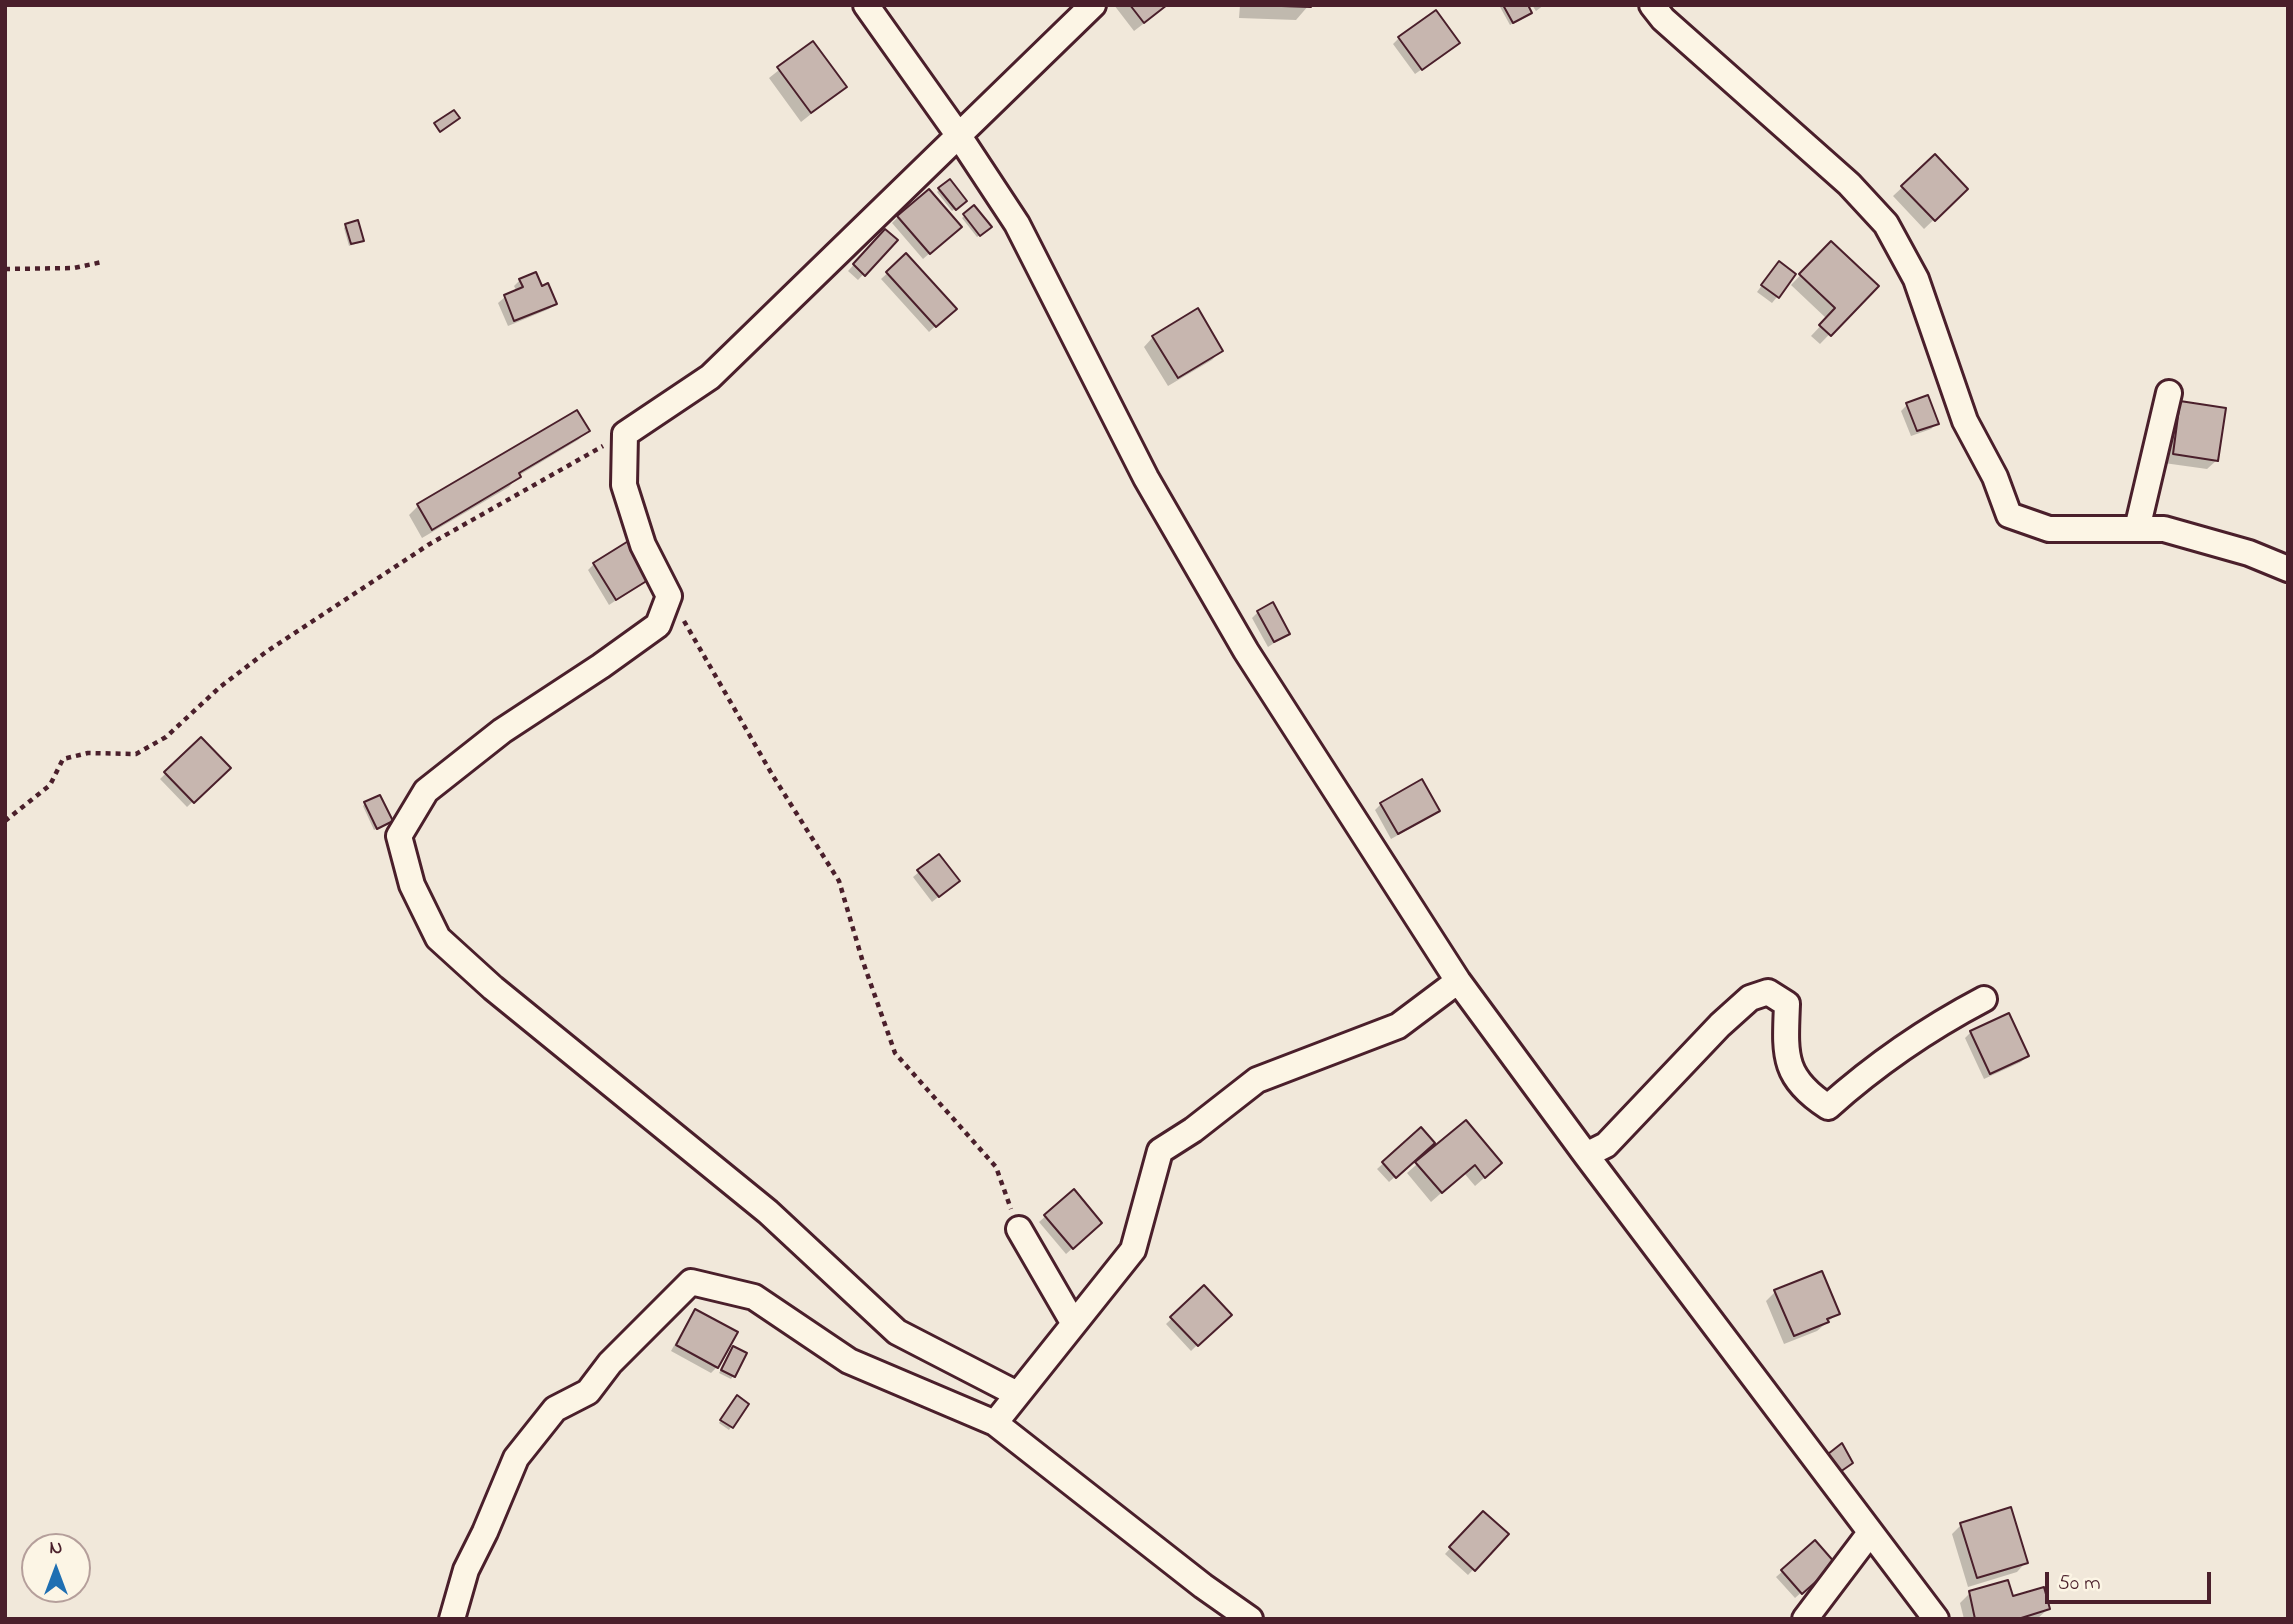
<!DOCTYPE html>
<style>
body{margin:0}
#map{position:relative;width:2293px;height:1624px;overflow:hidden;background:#f1e8da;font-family:"Indie Flower",sans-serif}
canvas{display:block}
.frame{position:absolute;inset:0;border:7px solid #4a1f2b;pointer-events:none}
.north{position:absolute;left:21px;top:1533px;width:70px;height:70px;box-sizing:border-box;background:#fcf5e5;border:2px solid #b59f9b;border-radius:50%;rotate:0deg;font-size:19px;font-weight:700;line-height:28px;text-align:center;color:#4a1f2b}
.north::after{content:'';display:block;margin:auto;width:24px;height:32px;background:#1f6fb2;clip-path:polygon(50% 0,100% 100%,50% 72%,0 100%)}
.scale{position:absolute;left:2045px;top:1572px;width:166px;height:32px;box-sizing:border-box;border:4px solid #4a1f2b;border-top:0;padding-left:9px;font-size:21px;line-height:24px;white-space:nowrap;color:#4a1f2b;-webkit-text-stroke:5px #fcf5e5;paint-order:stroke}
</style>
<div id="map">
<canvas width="2293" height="1624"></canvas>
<div class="frame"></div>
<div class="north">N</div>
<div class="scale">50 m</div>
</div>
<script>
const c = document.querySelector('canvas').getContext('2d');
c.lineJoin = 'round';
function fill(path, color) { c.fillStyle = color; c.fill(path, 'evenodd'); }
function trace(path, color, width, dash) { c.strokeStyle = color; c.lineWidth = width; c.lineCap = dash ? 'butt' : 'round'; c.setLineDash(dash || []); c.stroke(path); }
const shadow = new Path2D(`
 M1114,5H1168L1134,31Z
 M1240,5H1309L1296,20L1239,18Z
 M1499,5H1526L1528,15L1510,25Z
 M1532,5H1544L1536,11Z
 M1399,38L1452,48L1415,74L1393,44Z
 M813,43L845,87L801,122L769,78Z
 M1935,157L1966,189L1924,229L1893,196Z
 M940,189L963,203L952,211L937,192Z
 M974,208L990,227L977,237L962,218Z
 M898,217L953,233L923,259L892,223Z
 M346,225L362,240L359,243L349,246L344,228Z
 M885,231L895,240L858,280L848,271Z
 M1831,243L1876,286L1820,344L1811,336L1827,319L1791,285Z
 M906,256L954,309L929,332L881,279Z
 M1773,270L1777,297L1772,303L1757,292Z
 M520,280L541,288L555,303L549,309L508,326L498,303L505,297L517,292L514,286Z
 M1153,337L1221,350L1212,360L1168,386L1144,347Z
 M2181,403L2217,460L2207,469L2164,463L2171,413Z
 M1907,405L1937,423L1931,429L1911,436L1901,411Z
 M588,431L578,440L518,476L509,487L422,538L409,515L418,506Z
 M594,564L651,577L609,605L588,570Z
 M1258,612L1288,634L1268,647L1252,618Z
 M201,739L228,768L187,807L160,779Z
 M365,804L388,823L374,830L363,806Z
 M1381,804L1438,810L1432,816L1391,839L1375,810Z
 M919,872L952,886L932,902L913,877Z
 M1971,1032L2027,1056L2021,1062L1984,1079L1965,1038Z
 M1465,1122L1491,1172L1475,1186L1464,1173L1431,1202L1407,1173Z
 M1421,1129L1427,1149L1389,1182L1377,1169Z
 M1073,1192L1094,1229L1066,1254L1039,1222Z
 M1204,1288L1229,1314L1191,1351L1166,1324Z
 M1775,1292L1838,1313L1817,1331L1784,1344L1766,1301Z
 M696,1311L717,1367L711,1373L671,1351L690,1317Z
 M731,1351L733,1376L731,1379L719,1373Z
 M735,1400L747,1404L729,1430L719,1423Z
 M1483,1513L1507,1534L1468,1575L1445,1554Z
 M1961,1525L2026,1562L2017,1572L1968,1587L1952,1534Z
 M1815,1543L1827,1570L1795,1598L1776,1577Z
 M1970,1593L2012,1598L2048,1609L2037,1619H1964L1960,1603Z`);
const building = new Path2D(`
 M1130,5H1167L1144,23Z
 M1252,5H1311V7Z
 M1503,5H1528L1532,13L1513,23Z
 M1436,10L1460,43L1422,70L1398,37Z
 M813,41L847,87L811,113L777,67Z
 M454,110L460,118L440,132L434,123Z
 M1935,154L1968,189L1935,221L1901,186Z
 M950,179L967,201L956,210L938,188Z
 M929,189L962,227L930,254L897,216Z
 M974,205L992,227L980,236L963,214Z
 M358,220L364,241L351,244L345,224Z
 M885,229L898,240L865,276L853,264Z
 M1831,241L1879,286L1831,336L1819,325L1835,308L1799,274Z
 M906,253L957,309L936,327L886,272Z
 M1779,261L1796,274L1779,298L1761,285Z
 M536,272L542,286L548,283L557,304L514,321L504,295L523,287L519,279Z
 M1198,308L1223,351L1178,378L1152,336Z
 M1928,395L1939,424L1917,431L1906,403Z
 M2180,401L2226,408L2218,461L2173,454Z
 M577,410L590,431L519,473L521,477L432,530L417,504Z
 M630,540L653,577L616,600L593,563Z
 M1273,602L1290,634L1274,642L1257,611Z
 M201,737L231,768L194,803L164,772Z
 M1422,779L1440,811L1398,834L1380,803Z
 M380,795L393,821L377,829L364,802Z
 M939,854L960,881L939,897L917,870Z
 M2009,1013L2029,1056L1990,1074L1970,1031Z
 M1466,1120L1502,1163L1485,1178L1475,1165L1442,1193L1415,1162Z
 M1421,1127L1435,1143L1396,1178L1382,1162Z
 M1074,1189L1102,1223L1073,1249L1044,1215Z
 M1822,1271L1840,1314L1827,1319L1829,1322L1794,1336L1774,1290Z
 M1204,1285L1232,1315L1198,1346L1170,1317Z
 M695,1309L738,1332L718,1368L676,1345Z
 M733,1346L747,1353L735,1377L721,1370Z
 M737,1395L749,1404L733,1428L720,1420Z
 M1842,1443L1853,1463L1840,1472L1828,1454Z
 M2011,1507L2028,1563L1977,1578L1960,1523Z
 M1483,1511L1509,1534L1475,1571L1449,1547Z
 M1815,1540L1836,1564L1802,1594L1781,1570Z
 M2008,1580L2013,1596L2044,1587L2050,1609L2018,1619H1975L1969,1591Z`);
const path = new Path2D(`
 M5,269L74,268L102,262
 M684,621L773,776L839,881L862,959L895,1053L996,1167L1011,1209
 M5,821L50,785L63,759L88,753L136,754L166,737L220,687L266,652L428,545L603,446`);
const minor = new Path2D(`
 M866,5L959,136L1017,224L1146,478L1246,651L1458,981L1586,1155L1936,1619
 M1652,5L1663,19L1849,184L1886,224L1916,279L1965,421L1995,477L2009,515L2049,529H2164L2249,553L2288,569
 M2137,529L2169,393
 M1586,1155L1606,1145L1720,1025L1750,998L1768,992L1787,1004C1785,1055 1782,1077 1828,1107C1876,1064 1927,1029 1984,999
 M1019,1229L1074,1324
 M1017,1394L897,1332L768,1212L493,988L438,938L412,885L399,836L426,791L502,731L601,666L658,625L669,596L643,545L624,485L625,434L710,377L1093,5
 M995,1423L1203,1586L1250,1619
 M452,1619L466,1570L485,1532L516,1458L555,1409L588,1392L610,1363L691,1282L754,1297L849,1361L995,1423L1133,1250L1160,1151L1193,1130L1257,1080L1398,1026L1458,981
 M1805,1619L1870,1533`);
fill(shadow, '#0003');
fill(building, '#c7b6af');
trace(building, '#4a1f2b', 2);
trace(minor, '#4a1f2b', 30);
trace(path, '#4a1f2b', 4.5, [5, 5]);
trace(minor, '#fcf5e5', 24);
</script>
